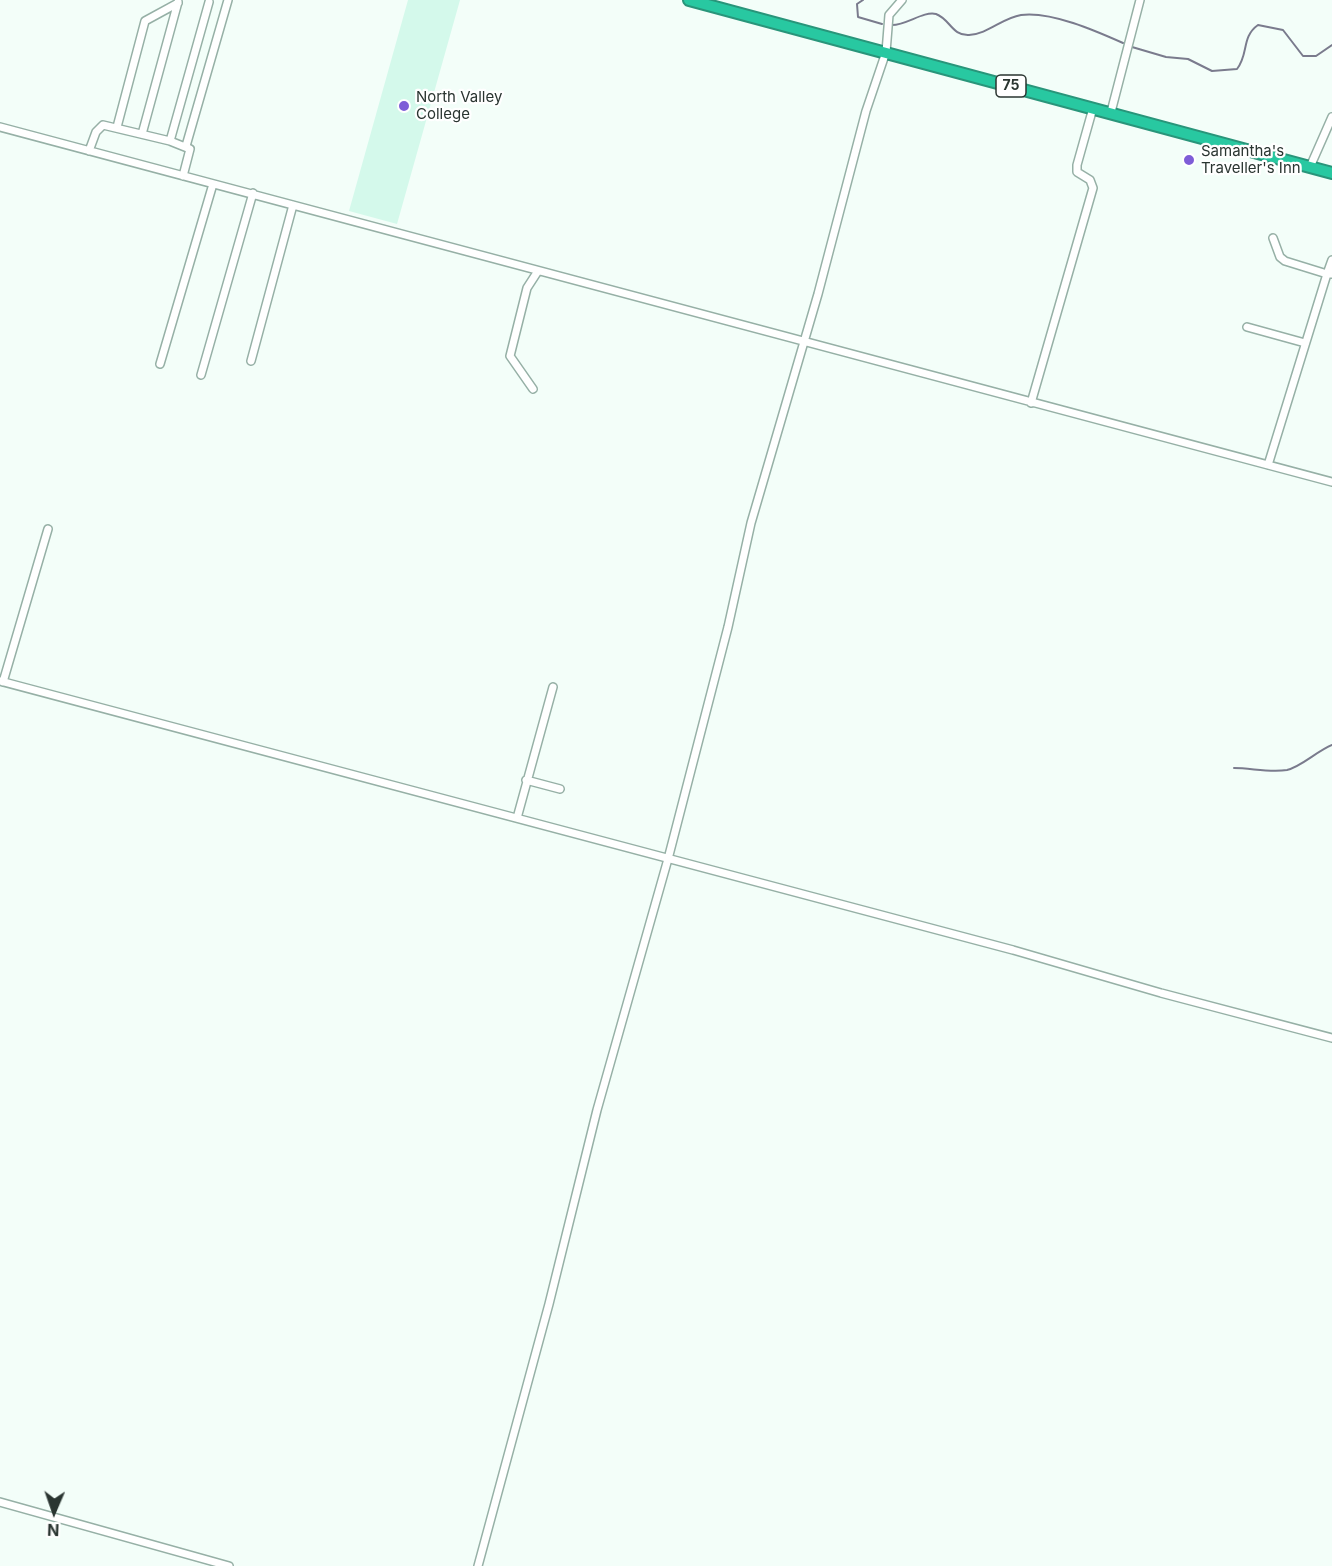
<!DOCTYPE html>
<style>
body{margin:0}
#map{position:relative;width:1332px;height:1566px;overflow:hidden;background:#f3fef9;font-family:Inter,sans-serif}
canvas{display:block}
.north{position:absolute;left:24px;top:1482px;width:60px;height:60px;-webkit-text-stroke:4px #fff;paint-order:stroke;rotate:182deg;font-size:16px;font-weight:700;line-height:24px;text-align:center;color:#2a3531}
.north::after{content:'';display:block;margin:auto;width:21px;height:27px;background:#2a3531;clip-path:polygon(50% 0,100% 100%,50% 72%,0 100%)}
</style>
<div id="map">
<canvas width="1332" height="1566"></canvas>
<div class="north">N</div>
</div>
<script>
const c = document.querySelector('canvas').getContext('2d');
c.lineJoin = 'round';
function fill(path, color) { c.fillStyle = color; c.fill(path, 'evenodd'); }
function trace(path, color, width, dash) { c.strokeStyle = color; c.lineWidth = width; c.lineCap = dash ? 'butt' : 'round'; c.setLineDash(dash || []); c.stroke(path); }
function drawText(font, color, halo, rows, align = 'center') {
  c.font = font + ' Inter,sans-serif'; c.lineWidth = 4.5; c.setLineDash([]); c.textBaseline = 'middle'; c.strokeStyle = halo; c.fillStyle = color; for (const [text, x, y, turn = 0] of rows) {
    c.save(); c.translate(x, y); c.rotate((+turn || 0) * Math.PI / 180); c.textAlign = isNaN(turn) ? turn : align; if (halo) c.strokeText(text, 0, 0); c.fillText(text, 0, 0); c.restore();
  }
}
const built = new Path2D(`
 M408,0H460L397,224L349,211Z`);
const stream = new Path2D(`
 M863,0L857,4L858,17L882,24
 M892,25C907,25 923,11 936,14C950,19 952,36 969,35C988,34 1002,18 1021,15C1051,11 1096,31 1123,43
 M1132,47L1166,57L1188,59L1212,71L1237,69C1249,54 1241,37 1258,25L1283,30L1303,56H1316L1332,45
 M1234,768C1251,768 1270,773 1287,770C1301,767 1317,751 1332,745`);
const minor = new Path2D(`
 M1111,112L1140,0
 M0,127L1332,482
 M117,127L145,21L178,3
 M142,134L178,2
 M170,141L209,2
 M186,146L228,0
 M89,151L96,132L103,125L170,141L190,149L183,176
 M1310,167L1332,117
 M1273,238L1280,257L1285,261L1327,274L1332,260
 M1247,327L1305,343
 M251,361L293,205
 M160,364L213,184
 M201,375L253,193
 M533,389L510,356L527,288L538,271
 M1031,403L1093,188L1090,180L1077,172V165L1093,108
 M1268,465L1327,274H1332
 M0,681L1013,950L1161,993L1332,1038
 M3,682L48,529
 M526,780L560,789
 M517,818L553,687
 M0,1502L229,1566
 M478,1566L549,1304L597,1110L668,859L728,627L751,523L818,294L866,111L886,52L889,15L902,0`);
const highway = new Path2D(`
 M689,0L1332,173`);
const markers = [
 [404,106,6,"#7e5dd7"],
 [1189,160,6,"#7e5dd7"]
];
const shields = [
 [1011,86,30]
];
const shieldNames = [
 ["75",1011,86]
];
const poiNames = [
 ["North Valley",416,97],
 ["College",416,114],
 ["Samantha's",1201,151],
 ["Traveller's Inn",1201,168]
];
fill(built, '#d4f9eb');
trace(stream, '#7a7b8d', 2);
trace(minor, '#96b0a6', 10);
trace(highway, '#29957a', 14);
trace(minor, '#fff', 7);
trace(highway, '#28c8a1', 10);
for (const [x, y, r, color] of markers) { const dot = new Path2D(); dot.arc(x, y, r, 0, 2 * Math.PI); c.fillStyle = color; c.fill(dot); trace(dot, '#fff', 2); }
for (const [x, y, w] of shields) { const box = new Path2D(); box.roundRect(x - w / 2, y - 11, w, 22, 4.5); c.fillStyle = '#fff'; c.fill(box); trace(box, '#2a3531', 1.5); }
drawText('bold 14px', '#2a3531', null, shieldNames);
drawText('15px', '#2a3531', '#fff', poiNames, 'left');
</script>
